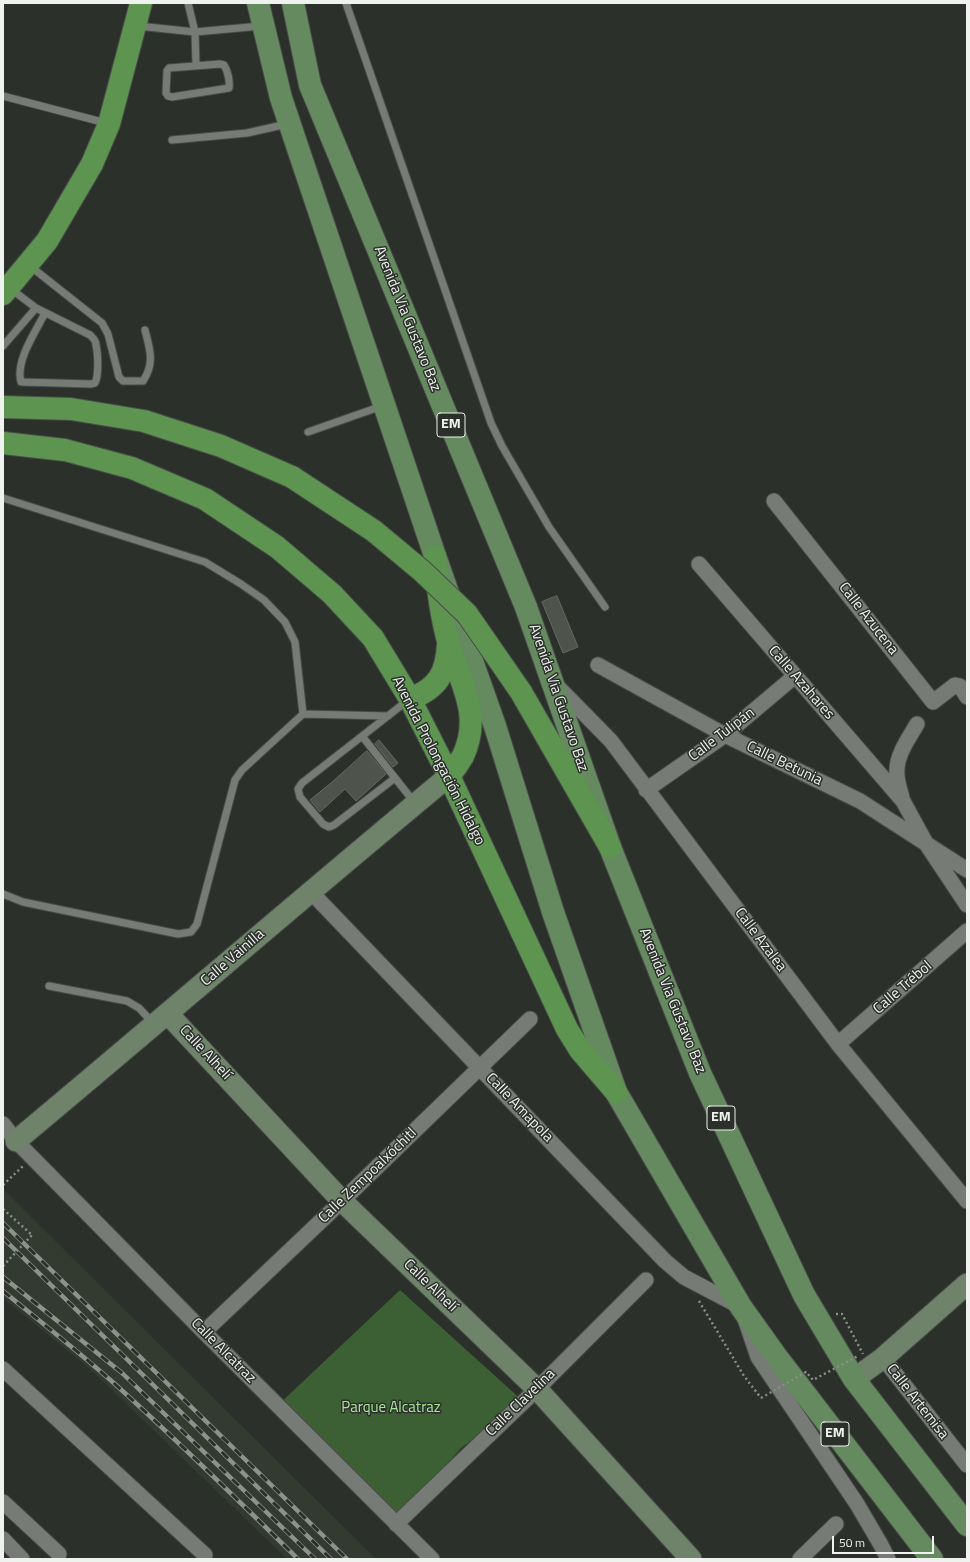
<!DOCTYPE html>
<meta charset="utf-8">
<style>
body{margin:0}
#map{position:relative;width:970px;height:1562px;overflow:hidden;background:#2b302a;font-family:"Titillium Web",sans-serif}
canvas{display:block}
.frame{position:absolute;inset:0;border:4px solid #eff2ef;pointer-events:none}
.scale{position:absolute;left:832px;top:1536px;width:102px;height:18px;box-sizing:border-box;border:2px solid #eff2ef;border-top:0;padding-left:5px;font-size:12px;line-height:14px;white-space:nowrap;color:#eff2ef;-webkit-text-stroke:3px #2b302a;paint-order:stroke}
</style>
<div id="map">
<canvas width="970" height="1562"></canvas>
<div class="frame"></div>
<div class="scale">50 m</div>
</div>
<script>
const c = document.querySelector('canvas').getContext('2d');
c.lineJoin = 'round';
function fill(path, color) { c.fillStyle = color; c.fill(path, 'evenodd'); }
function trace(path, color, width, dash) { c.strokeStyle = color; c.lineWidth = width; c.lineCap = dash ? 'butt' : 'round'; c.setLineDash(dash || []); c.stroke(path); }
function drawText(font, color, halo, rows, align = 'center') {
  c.font = font + ' "Titillium Web",sans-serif'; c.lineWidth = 3; c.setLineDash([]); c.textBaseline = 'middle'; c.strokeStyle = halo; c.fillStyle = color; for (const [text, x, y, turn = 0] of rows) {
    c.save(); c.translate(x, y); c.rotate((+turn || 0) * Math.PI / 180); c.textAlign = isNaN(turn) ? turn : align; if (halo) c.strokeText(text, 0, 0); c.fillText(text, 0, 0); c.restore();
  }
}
const built = new Path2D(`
 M3,1189L376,1559H287L90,1369L3,1298Z`);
const green = new Path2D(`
 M400,1290L524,1402L461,1448L396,1524L277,1406Z`);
const building = new Path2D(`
 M557,596L578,647L563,653L542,602Z
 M379,740L398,763L393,767L375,744Z
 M367,751L386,774L356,801L345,789L320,812L310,800L331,783Z`);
const path = new Path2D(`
 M3,1185L23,1166
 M3,1209L32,1235
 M699,1301L744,1376L761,1398
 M836,1314H842L863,1354`);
const lane = new Path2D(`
 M188,3L195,32L196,65
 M346,3L491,423L502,446L549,527L605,607
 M138,26L195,32L261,26
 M220,64L224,65C228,71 230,82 229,88L172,97L168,96L166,93L167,71L169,68Z
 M3,96L106,123
 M172,140L247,133L287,124
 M30,266L102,323L108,334L119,377L123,381H143C155,363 150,350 145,330
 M11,289L36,308L90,335C93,338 96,340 96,345C98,354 99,375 95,383L91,384L21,382C15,361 36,331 45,313
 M3,346L36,308
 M308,432L382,406
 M3,498L205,562L241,584L264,600L285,622L295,642L303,714
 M362,736L414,802
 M395,778L334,825L329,827L323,824L300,797L298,789L302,783L407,701
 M3,894L23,902L178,934L191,932L197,924L235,780L242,770L303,714L388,716
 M49,986L127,1001L139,1008L153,1023`);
const street = new Path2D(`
 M774,501L933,702L955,685L960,686L967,697
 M699,564L903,801L927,845L967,905
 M598,665L725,735L860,801L967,870
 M556,685L611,741L838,1044L967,1201
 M646,790L725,735L795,676
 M902,798C900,789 896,780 897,770C897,754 909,738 917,724
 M310,891L665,1261L684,1277L741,1307L758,1357L857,1504L881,1545L888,1559
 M838,1044L967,931
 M3,1124L16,1141L204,1332L432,1559
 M204,1332L342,1201L530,1019
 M883,1358L967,1465
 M3,1369L205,1555
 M3,1502L59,1554
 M396,1524L537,1389L646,1280
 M3,1539L22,1559
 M800,1559L836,1524`);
const secondary = new Path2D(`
 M168,1014L342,1201L537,1389L691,1559
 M16,1141C161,1020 304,896 449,776
 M854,1379L883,1358L967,1284`);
const primary = new Path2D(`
 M258,3L281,98L435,556L495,726L553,912L616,1092L741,1307L776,1356L932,1559
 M293,3L310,85L526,607L610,847L700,1073L804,1295L854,1379L967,1525`);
const highway = new Path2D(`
 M3,294L47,241L92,164L109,124L141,3
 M3,407L71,409L144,421L221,446L292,477
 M3,443L65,450L132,468L205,499L277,547L332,594L373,638L410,699L449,776L567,1029L580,1050L616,1092
 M435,556C437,585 440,612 448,641C459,682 483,713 463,756C459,763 454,770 449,776
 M521,692L610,847
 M410,699C438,688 446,674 448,645`);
const rail = new Path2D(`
 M3,1223L347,1559
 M3,1238L331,1559
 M3,1277L122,1373L315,1559
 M3,1291C41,1322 79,1352 116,1385C178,1441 238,1500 298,1559`);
const pathBridge = new Path2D(`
 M3,1266L32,1235
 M761,1398L806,1372L813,1380L858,1356`);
const highwayBridge = new Path2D(`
 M292,477L374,531L422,571L467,614L521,692`);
const shields = [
 [451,425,28],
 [721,1118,28],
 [835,1434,28]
];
const shieldNames = [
 ["EM",451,425],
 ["EM",721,1118],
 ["EM",835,1434]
];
const streetNames = [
 ["Avenida Via Gustavo Baz",407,319,68],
 ["Calle Azucena",868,619,52],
 ["Calle Azahares",801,683,49],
 ["Avenida Via Gustavo Baz",558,698,71],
 ["Calle Tulipán",722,735,-37],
 ["Avenida Prolongación Hidalgo",438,761,63],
 ["Calle Betunia",784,764,26],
 ["Calle Azalea",760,940,53],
 ["Calle Vainilla",233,958,-41],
 ["Calle Trébol",903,988,-41],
 ["Avenida Via Gustavo Baz",672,1001,68],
 ["Calle Alhelí",205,1053,47],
 ["Calle Amapola",519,1108,46],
 ["Calle Zempoalxóchitl",368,1176,-44],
 ["Calle Alhelí",430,1286,44],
 ["Calle Alcatraz",223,1351,45],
 ["Calle Artemisa",917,1402,52],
 ["Calle Clavelina",521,1403,-44]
];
const parkNames = [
 ["Parque Alcatraz",391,1408]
];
fill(built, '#333b31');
fill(green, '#3c6034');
fill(building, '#4e534c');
trace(building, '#646a63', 1);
trace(lane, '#484c48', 9);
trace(street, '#484c48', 17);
trace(secondary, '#484c48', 23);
trace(primary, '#484c48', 24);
trace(highway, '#484c48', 24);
trace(path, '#8a8e89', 2.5, [2, 3]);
trace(lane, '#767c75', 7);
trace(street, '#767c75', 15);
trace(secondary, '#6e836a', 21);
trace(primary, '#668a5f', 22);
trace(highway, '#5c9450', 22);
trace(rail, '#8e928d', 4.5);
trace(rail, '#2b302a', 3, [9]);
trace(highwayBridge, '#484c48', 24, []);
trace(pathBridge, '#8a8e89', 2.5, [2, 3]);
trace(highwayBridge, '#5c9450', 22);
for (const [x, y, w] of shields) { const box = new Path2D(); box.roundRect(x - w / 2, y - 12, w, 24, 3); c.fillStyle = '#2b302a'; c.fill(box); trace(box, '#eff2ef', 1); }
drawText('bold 14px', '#eff2ef', null, shieldNames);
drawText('15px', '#eff2ef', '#2b302a', streetNames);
drawText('15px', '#a8e69a', '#2b302a', parkNames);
</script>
